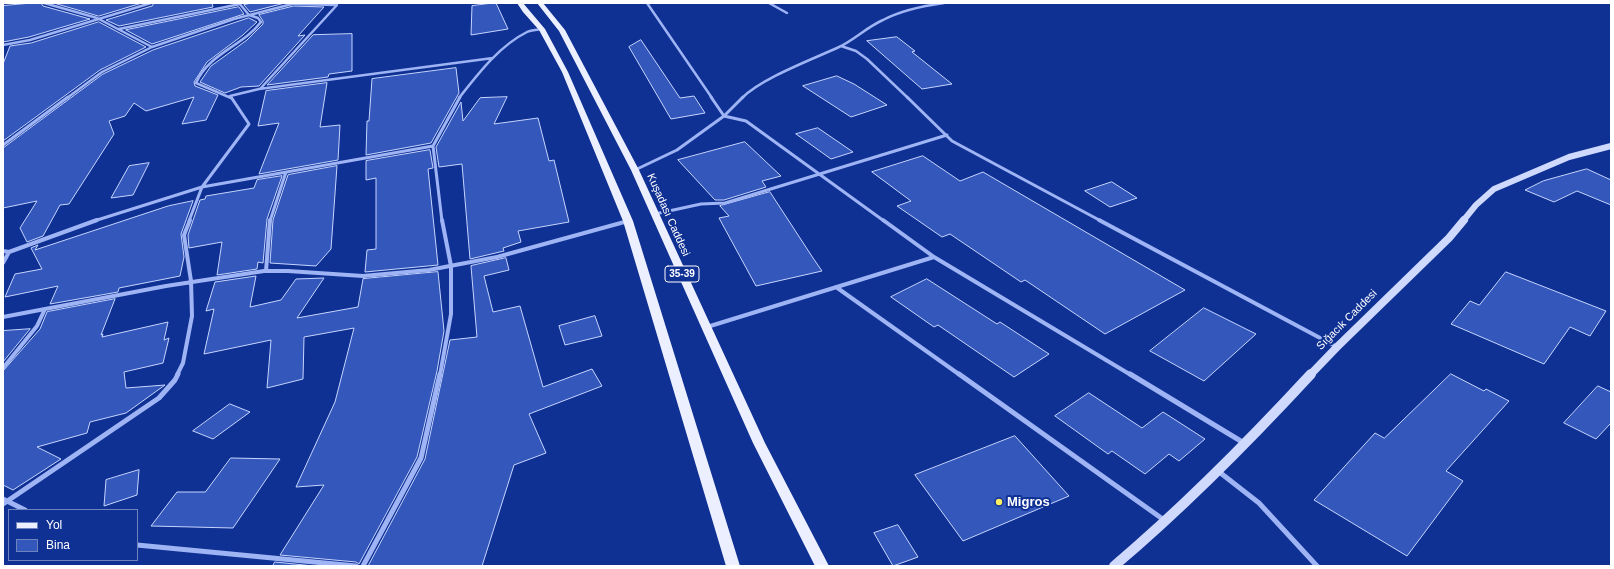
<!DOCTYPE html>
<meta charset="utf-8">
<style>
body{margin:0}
#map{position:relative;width:1614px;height:569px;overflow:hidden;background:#103194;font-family:Helvetica,sans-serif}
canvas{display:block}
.frame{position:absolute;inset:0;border:4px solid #fff;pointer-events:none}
.legend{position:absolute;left:8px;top:509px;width:130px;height:52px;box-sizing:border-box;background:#103194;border:1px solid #7083bf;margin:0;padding:5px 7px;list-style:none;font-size:12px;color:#fff}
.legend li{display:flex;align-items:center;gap:8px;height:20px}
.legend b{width:20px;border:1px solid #7083bf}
</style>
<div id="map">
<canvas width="1614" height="569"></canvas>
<div class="frame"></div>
<ul class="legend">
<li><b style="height:5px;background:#ebefff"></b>Yol</li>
<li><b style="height:11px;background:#3457bc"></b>Bina</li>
</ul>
</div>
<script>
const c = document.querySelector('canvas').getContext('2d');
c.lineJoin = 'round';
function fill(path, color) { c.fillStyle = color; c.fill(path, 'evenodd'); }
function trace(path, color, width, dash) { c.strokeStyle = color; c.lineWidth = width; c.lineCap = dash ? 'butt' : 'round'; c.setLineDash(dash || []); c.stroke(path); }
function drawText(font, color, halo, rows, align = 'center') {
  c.font = font + ' Helvetica,sans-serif'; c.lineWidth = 4; c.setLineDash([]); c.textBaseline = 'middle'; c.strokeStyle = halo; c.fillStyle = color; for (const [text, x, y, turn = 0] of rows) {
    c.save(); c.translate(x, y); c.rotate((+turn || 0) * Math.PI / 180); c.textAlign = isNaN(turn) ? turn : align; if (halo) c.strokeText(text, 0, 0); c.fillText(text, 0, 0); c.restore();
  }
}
const building = new Path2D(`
 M32,3H41L43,6L90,19L29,37L3,42V6Z
 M54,3H142L99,16Z
 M154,3H212L213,7L119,26L106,20L152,6Z
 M252,3H285L250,12L244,5Z
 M496,3L508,29L471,35L472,6Z
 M294,6L324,7L298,36L305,35L259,86L241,87L225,93L200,82L211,66L247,40L263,24V21L259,15Z
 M239,7L244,14L152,44L126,30Z
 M249,18L257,22L243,35L207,62L194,82L195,86L218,95L206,120L182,124L194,97L146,111L134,103L125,116L109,121L114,134L69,204L60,205L43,236L27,242L20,228L37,201L3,208V148L103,74L153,50Z
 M99,22L146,47L100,70L3,141V64L10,46L31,43Z
 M352,34V71L329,74L328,77L267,85L313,35Z
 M897,37L915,51L912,52L952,84L922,89L867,41Z
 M641,40L680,98L694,96L705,113L671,119L629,47Z
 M456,68L459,93L431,143L366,155L367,121H369L372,79Z
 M837,76L854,84L887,105L851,117L803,86Z
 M327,83L320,127L340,125L338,160L259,174L279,123L258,126L266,91Z
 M507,97L494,124L538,118L549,161L554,160L569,222L518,231L521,242L503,248L504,251L470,259L462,164L439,167L436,147L461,102L463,121L480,98Z
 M818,128L853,152L831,159L796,134Z
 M745,142L781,176L762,181L766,187L724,200H715L678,160Z
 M430,150L433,168L428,169L438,265L365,272L367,250L376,249V178L366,180V161Z
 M923,156L960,181L983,172L1185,290L1105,334L1025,280L1021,282L950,234L942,237L897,206L911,201L872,172Z
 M149,163L133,195L111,198L129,166Z
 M337,166L331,249L316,266L270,263L273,220L288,175Z
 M1587,169L1611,180V205L1577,191L1554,202L1525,190L1543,181Z
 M282,176L267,219L263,263L258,262L257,269L217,275L222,242L189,248L188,235L200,200L205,199L206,196L254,188L257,180Z
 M1112,182L1137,198L1110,207L1085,191Z
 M770,192L813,258L822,271L756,286L719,218L729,216L720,206Z
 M193,201L181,234L184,257L180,276L119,288L118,292L50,304L58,286L5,297L15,274L42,269L31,248L38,245L35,250L168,206Z
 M506,258L509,270L484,276L493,312L520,306L543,387L592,369L602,386L529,414L546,453L514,465L482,566H368L425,459L450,340L477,337L471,266Z
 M438,272L444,331L437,371L417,457L359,564L356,562L280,555L324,485L296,487L335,402L354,328L304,337L303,379L267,388L271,340L204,354L214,309L206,311L215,282L256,276L250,307L281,300L296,279L324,278L297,318L358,307L363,279Z
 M1506,272L1606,311L1590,336L1570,327L1544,364L1451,324L1470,301L1479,305Z
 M927,279L997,324L1000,322L1049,354L1014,377L938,325L934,327L891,297Z
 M115,299L101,335L103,334L102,337L168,322L164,340L169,338L163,363L124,372L126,388L165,385L126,413L90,422L87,433L37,447L61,459L13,490L3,485V371L40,329L47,312Z
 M1204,308L1256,334L1204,381L1150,351Z
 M595,316L602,336L565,345L559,326Z
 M30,329L3,362V331Z
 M1451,374L1484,391L1486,389L1509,401L1446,471L1463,481L1407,556L1314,500L1375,433L1384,438Z
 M1598,386L1611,392V423L1596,439L1564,423Z
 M1089,393L1142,428L1163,412L1205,439L1179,461L1169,454L1145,474L1112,451L1108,454L1055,416Z
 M230,404L250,412L213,439L193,431Z
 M1015,436L1069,496L963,541L915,475Z
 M231,458L280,459L233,528L151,526L177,492H205Z
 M139,470L137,495L104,506L106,480Z
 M898,525L918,557L893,566L874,533Z
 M275,562L314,566H273Z`);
const streetFar3 = new Path2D(`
 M44,3L97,18L152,47L102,72L67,98
 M647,3L712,98
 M769,3L787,13
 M119,29L240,4
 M3,45L30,40L151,3
 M841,46L856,51L867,59L908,98
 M152,47L234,19L296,3
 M260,89L337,5L295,4
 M230,96L259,89L493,58
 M231,98L196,83C209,53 243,46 261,22L258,18L249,15L239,3
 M459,98C478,74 499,46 527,32C531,30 537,30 542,29
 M742,98C762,78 811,60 839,47C854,40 867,27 883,20C902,10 922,6 944,3`);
const streetFar2 = new Path2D(`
 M711,97L724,116L746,121L884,221
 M907,97L952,141L1101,221
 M3,145L68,97
 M635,170L677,150L724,116L743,97
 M655,214L701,204L725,203L947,135
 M94,221L202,187L433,146
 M189,221L202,187L249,124L231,97
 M270,221L286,172
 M442,221L433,146L460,97`);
const streetFar1 = new Path2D(`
 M883,220L934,257L1131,375
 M1099,220L1337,347
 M3,251L9,252L97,220
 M3,263L9,252
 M266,271L270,220
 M836,287L960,375
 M3,317L166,286L264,271H288L363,276L429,270L497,257L628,221
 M707,327L934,257
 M3,368L37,326L45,309
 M177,375L183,363L192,316L191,281L184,235L190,220
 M440,375L451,314V266L442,220`);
const street = new Path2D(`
 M959,374L1164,520
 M1130,374L1244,443
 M1218,471L1259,503L1317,566
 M3,499L25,510
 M3,504L159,398L175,380L178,374
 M137,545L356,566
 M363,566L421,458L440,374`);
const secondaryFar2 = new Path2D(`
 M1463,221L1476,205L1494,189L1569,157L1611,146`);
const secondaryFar1 = new Path2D(`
 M1310,375L1337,347L1449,238L1464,220`);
const secondary = new Path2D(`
 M1114,566C1184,507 1249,441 1311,374`);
const primary = new Path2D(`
 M517,3H523L545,29L568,72L633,221L740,566H726L623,221L562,72L539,30L523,12Z
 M537,3H543L565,30L639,170L765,443L829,566H815L753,443L631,170L559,31Z`);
const markers = [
 [999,502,4,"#ffef61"]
];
const shields = [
 [682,274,34]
];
const shieldNames = [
 ["35-39",682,274]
];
const streetNames = [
 ["Kuşadası Caddesi",668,215,66],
 ["Sığacık Caddesi",1347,320,-45]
];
const nearPoinames = [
 ["Migros",1007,502]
];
fill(building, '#3457bc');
trace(building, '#c6d5fe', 1);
trace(streetFar3, '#9eb4f4', 2.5);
trace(streetFar2, '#9eb4f4', 3);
trace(streetFar1, '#9eb4f4', 4);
trace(street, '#9eb4f4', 5);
trace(secondaryFar2, '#ced9fd', 6);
trace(secondaryFar1, '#ced9fd', 8);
trace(secondary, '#ced9fd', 10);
fill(primary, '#ebefff');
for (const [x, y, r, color] of markers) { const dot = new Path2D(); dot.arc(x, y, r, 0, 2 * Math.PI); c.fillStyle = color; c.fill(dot); trace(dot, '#103194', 1.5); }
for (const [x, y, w] of shields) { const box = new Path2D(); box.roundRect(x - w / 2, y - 8, w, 16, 3); c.fillStyle = '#103194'; c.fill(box); trace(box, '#fff', 1); }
drawText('bold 10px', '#fff', null, shieldNames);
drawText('11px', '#fff', '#103194', streetNames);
drawText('bold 13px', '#fff', '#103194', nearPoinames, 'left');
</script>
